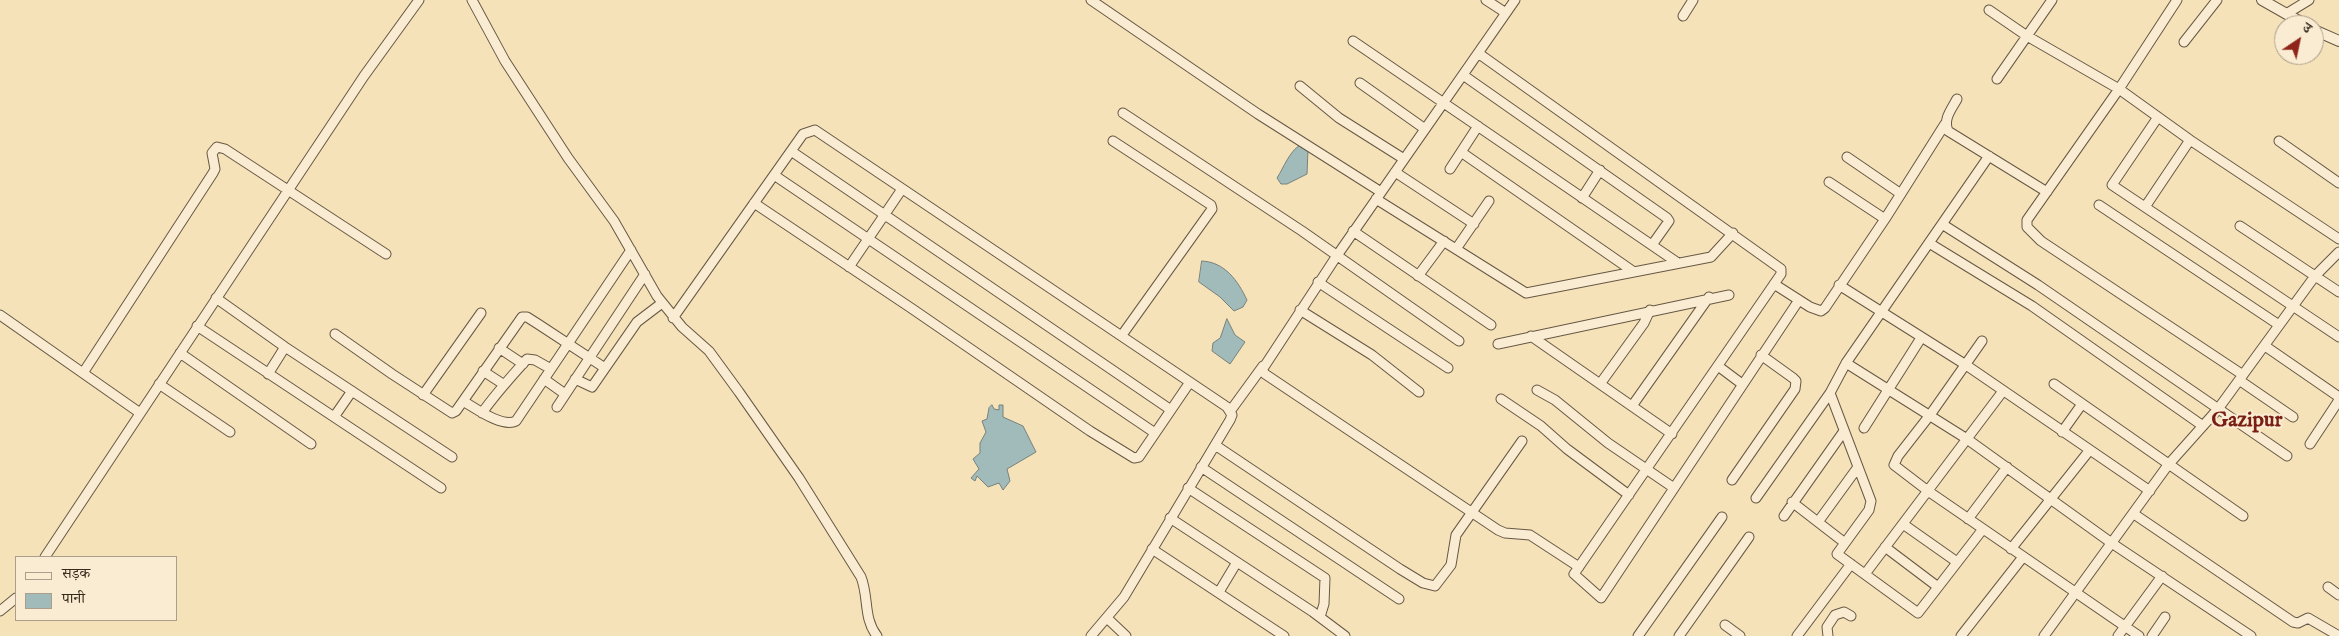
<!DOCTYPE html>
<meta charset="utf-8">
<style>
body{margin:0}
#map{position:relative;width:2339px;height:636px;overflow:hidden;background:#f6e2b9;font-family:"IM FELL English","Noto Serif Devanagari",serif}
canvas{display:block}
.legend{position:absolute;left:15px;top:556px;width:162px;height:65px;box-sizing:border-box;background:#f9ecd2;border:1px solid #ab9e8a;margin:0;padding:6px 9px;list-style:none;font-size:15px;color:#372a1d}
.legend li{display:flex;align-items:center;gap:10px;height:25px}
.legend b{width:25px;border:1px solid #ab9e8a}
.north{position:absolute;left:2274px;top:15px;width:50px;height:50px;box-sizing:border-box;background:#f9ecd2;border:1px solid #ab9e8a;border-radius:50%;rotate:34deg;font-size:14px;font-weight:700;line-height:20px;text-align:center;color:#372a1d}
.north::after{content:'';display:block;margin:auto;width:18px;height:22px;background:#8f2418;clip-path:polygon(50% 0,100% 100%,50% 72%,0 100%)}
</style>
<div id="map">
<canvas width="2339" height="636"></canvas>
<ul class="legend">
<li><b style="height:6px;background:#f9ecd2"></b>सड़क</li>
<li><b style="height:14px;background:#a1bbba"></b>पानी</li>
</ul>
<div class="north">उ</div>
</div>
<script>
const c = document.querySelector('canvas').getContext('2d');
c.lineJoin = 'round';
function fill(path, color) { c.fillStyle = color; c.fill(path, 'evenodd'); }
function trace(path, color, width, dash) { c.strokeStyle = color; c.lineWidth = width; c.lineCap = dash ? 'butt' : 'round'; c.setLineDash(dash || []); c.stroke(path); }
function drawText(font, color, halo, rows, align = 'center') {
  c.font = font + ' "IM FELL English",serif'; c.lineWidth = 4; c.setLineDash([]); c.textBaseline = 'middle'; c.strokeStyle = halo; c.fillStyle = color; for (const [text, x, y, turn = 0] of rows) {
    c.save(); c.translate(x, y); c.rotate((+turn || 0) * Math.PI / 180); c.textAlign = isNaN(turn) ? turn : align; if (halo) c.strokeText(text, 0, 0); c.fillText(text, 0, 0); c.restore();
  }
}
const water = new Path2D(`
 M1300,145L1308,150L1307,174L1287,184H1281L1277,178C1284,167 1289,152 1300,145Z
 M1202,261C1225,262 1238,281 1247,300L1243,307L1234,311L1220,297L1199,282Z
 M1227,319L1235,335L1245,342L1230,364L1212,351L1213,343L1220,338Z
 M992,405L994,409L999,410V405H1003V417L1023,426L1036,452L1007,469L1010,481L1003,490L999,483L988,487L977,476L975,481L971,478L979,469L973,459L980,453V443L986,432L982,421L987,419L989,408Z`);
const minor = new Path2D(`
 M472,0L505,61L568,158L614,221L657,296L682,327L709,351L739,392L799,478L861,577C869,597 863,618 877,636
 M1091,0L1258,114L1381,192
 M1486,0L1506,13
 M1515,0L1336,257L1262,370L1265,374L1498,530L1505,533L1530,535L1579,567
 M2177,0L2119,89L2027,220V227L2041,241L2243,375
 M1989,10L2027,36L2119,89L2190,140L2339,239
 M2286,14L2309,0
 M1683,16L1693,0
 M1353,41L1678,263
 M2184,42L2217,0
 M1478,53L1781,269V274L1574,574L1601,598L1799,300
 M1463,75L1667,218L1669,221L1652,245
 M1997,79L2052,0
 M1360,83L1425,129
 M1300,86L1339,118L1404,159
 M1957,99C1951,110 1943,119 1948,131L2047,192
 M1123,113L1302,231L1459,341
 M2158,117L2112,185L2339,337
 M1113,141L1211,205L1212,209L1122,335
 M2279,141L2339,183
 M791,151L1171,410
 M1461,152L1634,272
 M1847,157L1901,194
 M1450,169L1478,126
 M1395,172L1474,224
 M774,175L1155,433
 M1829,182L1885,219
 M1582,198L1600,170
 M1376,199L1526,293L1711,257L1733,233
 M754,203L911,308L1090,431L1134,458L1139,457L1190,382
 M2099,205L2279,325
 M2145,207L2190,140
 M1942,224L2038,285L2287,456
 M2240,226L2339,292
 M1353,231L1491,325
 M1929,243L2032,306L2203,426
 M1456,249L1489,201
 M849,267L902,189
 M1418,276L1444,241
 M1318,282L1448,368
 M1774,284L1810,307L1821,311L1825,308L1885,219L1945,124
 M1839,285L1966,365L2150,491
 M216,298L285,347L452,457
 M1300,310L1372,355L1419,392
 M0,315L140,413
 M673,318L803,134L815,130L1227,407L1232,415L1230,420L1124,597L1091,636
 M197,326L441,488
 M335,334L392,374L452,413L456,411L522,317H527L538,324L605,368
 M1531,336L1672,434
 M1982,341L1930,415L1898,456L1894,465L1928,491L2139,636
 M1498,344L1729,295
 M2265,346L2339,397
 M499,348L523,364
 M180,353L311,444
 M1846,363L1967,439L2113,544L2251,636
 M1718,366L1742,384
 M483,371L503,384
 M83,373L213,173L215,169L212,153L217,147L225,149L386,254
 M268,374L285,347
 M544,379L565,394
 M575,379L592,387L637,322L662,303
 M2239,380L2293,417
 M159,384L230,432
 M1600,384L1644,323L1650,310
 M2054,384L2243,516
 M1537,390L1555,400L1608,443L1674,488
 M1830,393L1871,501L1869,510L1837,554L1918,613L1983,529
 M423,395L481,313
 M1501,399L1541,426L1567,449L1629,495
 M463,401C475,408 502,428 516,421L631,250
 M1632,406L1709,297
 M557,407L645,274
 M1231,410L1263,366
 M482,413C496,393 511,377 527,359L535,360L551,369
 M334,417L352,391
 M1864,428L1921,338
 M2062,432L2082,404
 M2310,444L2339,400
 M1215,445L1400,569L1423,583L1435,586L1451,565L1456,535L1522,441
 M1201,467L1399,599
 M1732,480L1795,389L1796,381L1793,378L1761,355
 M1188,488L1325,578L1324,604L1320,617
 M1756,498L1830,393L1846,363L1989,156
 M1792,502L1845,543
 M2134,514L2293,622L2298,623L2308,618L2339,636
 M1784,516L1844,431
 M1170,518L1313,612L1345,636
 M1968,519L2007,467
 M1818,522L1858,467
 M1903,524L1957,562
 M1885,547L1938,587
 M1152,549L1284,636
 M2011,549L2089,451
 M45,557L364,76L419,0
 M1865,574L2003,391
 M2328,587L2339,595
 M1219,592L1237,562
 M0,611L16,598
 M1107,618L1126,636
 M1725,625L1740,636
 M1638,636L1722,517
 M1679,636L1749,537
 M1797,636L1851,564
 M1828,636L1827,627L1835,615L1844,612L1851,616
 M1961,636L2023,557
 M2044,636L2168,465L2218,409L2315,276L2339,252
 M2118,636L2162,576
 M2152,636L2165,617`);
const tertiary = new Path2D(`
 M2262,0L2306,25
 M2314,30L2339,41`);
const neighbourhoodNames = [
 ["Gazipur",2247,422]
];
fill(water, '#a1bbba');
trace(water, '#77817b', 1);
trace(minor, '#675844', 11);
trace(tertiary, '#675844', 12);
trace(minor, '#f9ecd2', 9);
trace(tertiary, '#f9ecd2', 10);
drawText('bold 21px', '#7a1f14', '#f9ecd2', neighbourhoodNames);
</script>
